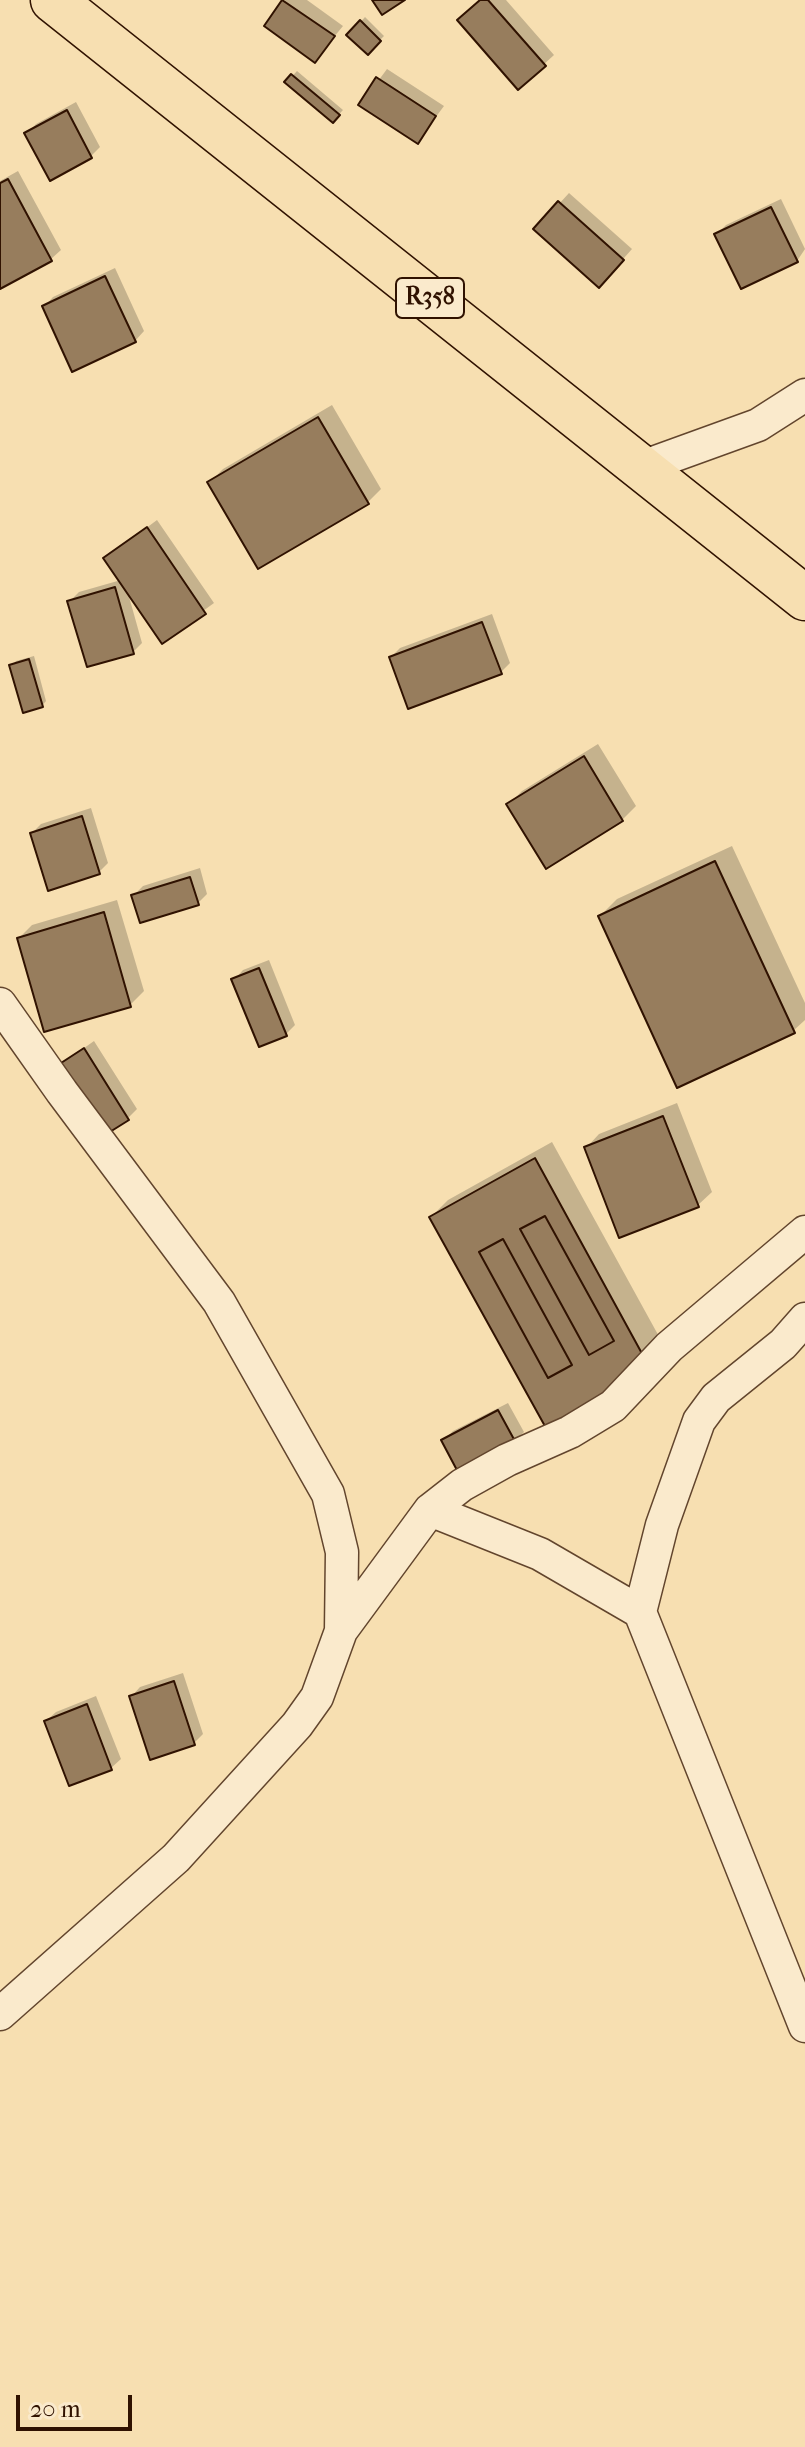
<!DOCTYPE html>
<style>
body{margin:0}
#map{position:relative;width:805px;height:2447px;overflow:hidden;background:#f7dfb1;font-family:"IM FELL French Canon",serif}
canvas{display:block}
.scale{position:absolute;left:16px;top:2395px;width:116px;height:36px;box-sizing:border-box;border:4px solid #301201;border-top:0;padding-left:10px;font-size:24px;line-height:28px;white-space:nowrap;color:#301201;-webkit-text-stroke:6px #faeacc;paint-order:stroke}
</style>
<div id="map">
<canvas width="805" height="2447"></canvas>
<div class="scale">20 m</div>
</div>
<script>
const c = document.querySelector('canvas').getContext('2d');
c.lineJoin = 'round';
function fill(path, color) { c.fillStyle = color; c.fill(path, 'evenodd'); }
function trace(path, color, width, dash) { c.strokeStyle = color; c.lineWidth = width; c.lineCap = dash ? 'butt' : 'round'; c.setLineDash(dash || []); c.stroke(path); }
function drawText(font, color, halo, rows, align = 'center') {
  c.font = font + ' "IM FELL French Canon",serif'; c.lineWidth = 7; c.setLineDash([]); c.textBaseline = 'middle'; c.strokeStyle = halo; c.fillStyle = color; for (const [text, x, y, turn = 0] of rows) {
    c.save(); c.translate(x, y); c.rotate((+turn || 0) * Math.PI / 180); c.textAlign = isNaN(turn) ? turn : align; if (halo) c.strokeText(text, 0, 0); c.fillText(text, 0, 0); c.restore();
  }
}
const shadow = new Path2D(`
 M285,0H307L343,26L315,60L267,26Z
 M482,0H506L554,55L519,87Z
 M365,17L384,36L368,52L349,35Z
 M387,69L444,106L418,141L361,104Z
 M297,71L343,110L333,121L287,82Z
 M76,102L100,147L91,156L27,134L36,124Z
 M18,171L61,250L51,259L1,286L0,181Z
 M569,193L632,249L608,276L536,229Z
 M781,199L805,249L797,261L717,234L726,225Z
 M115,268L144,331L135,341L44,307L53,297Z
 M332,405L381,489L368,502L210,482L223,469Z
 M157,520L214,603L162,641L128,593L142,643L133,652L70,601L79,592L121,580L106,558Z
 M492,614L510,663L501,672L391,657L400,648Z
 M34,656L46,701L42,706L12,665L16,661Z
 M598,744L636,806L622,820L509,804L522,791Z
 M91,808L108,863L99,872L32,833L41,824Z
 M732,846L805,1003V1020L793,1031L600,916L617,899Z
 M200,868L207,894L198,903L134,895L143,886Z
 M117,900L144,991L130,1005L19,938L32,925Z
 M269,960L295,1025L286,1034L234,980L243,970Z
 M94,1041L137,1109L127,1119L63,1063Z
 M677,1103L712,1192L698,1205L620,1236L586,1148L599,1134Z
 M552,1142L667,1351L650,1368L431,1217L448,1200Z
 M508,1403L524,1432L514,1442L444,1440L453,1431Z
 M183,1673L203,1734L194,1743L131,1697L140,1687Z
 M96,1696L121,1759L111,1768L46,1721L56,1712Z`);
const building = new Path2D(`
 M282,0L335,36L315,63L264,26Z
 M372,0H405L382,15Z
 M480,0H488L546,66L518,90L457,20Z
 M360,20L381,41L368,55L346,35Z
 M291,74L340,115L333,123L284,82Z
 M376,77L436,116L418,144L358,105Z
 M67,110L92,158L50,181L24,133Z
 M8,179L52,261L0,289V183Z
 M558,201L624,260L599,288L533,229Z
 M771,207L798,262L741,289L714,234Z
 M105,276L136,342L72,372L42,306Z
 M318,417L369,504L258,569L207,482Z
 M147,527L206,614L162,644L103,558Z
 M115,587L134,654L87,667L67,601Z
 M482,622L502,674L408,709L389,657Z
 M29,659L43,707L23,713L9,665Z
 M584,756L623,821L546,869L506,804Z
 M82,816L100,874L48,891L30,833Z
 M715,861L795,1033L677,1088L598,916Z
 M190,877L199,905L140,923L131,895Z
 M104,912L131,1007L44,1032L17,938Z
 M259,968L287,1036L259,1047L231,979Z
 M84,1048L129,1120L105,1135L61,1063Z
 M663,1116L699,1207L619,1238L584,1147Z
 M535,1158L651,1370L546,1428L429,1217ZM545,1216L614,1341L589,1355L520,1229ZM503,1239L572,1365L548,1378L479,1252Z
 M545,1216L614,1341L589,1355L520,1229Z
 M503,1239L572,1365L548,1378L479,1252Z
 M498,1410L516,1443L459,1474L441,1440Z
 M174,1681L195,1745L150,1760L129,1696Z
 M87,1704L112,1770L69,1786L44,1721Z`);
const minor = new Path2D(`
 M642,467L758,425L805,395
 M0,1004L62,1092L219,1302L328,1494L342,1552L341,1631
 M805,1319L783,1344L716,1398L699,1421L662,1525L640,1612L805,2026
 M430,1510L540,1554L640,1612
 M0,2014L176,1858L297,1725L317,1697L341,1631L430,1510L462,1485L507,1460L570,1432L613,1406L669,1347L805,1232`);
const primary = new Path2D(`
 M53,0L805,598`);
const shields = [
 [430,298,68]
];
const shieldNames = [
 ["R358",430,298]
];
fill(shadow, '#0003');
fill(building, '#977d5d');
trace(building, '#301201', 2);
trace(minor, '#62452d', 35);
trace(primary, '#301201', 47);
trace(minor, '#faeacc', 32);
trace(primary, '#f7dfb1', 44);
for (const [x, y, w] of shields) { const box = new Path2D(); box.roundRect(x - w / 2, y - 20, w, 40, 6); c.fillStyle = '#faeacc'; c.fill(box); trace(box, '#301201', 2); }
drawText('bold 24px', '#301201', null, shieldNames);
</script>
